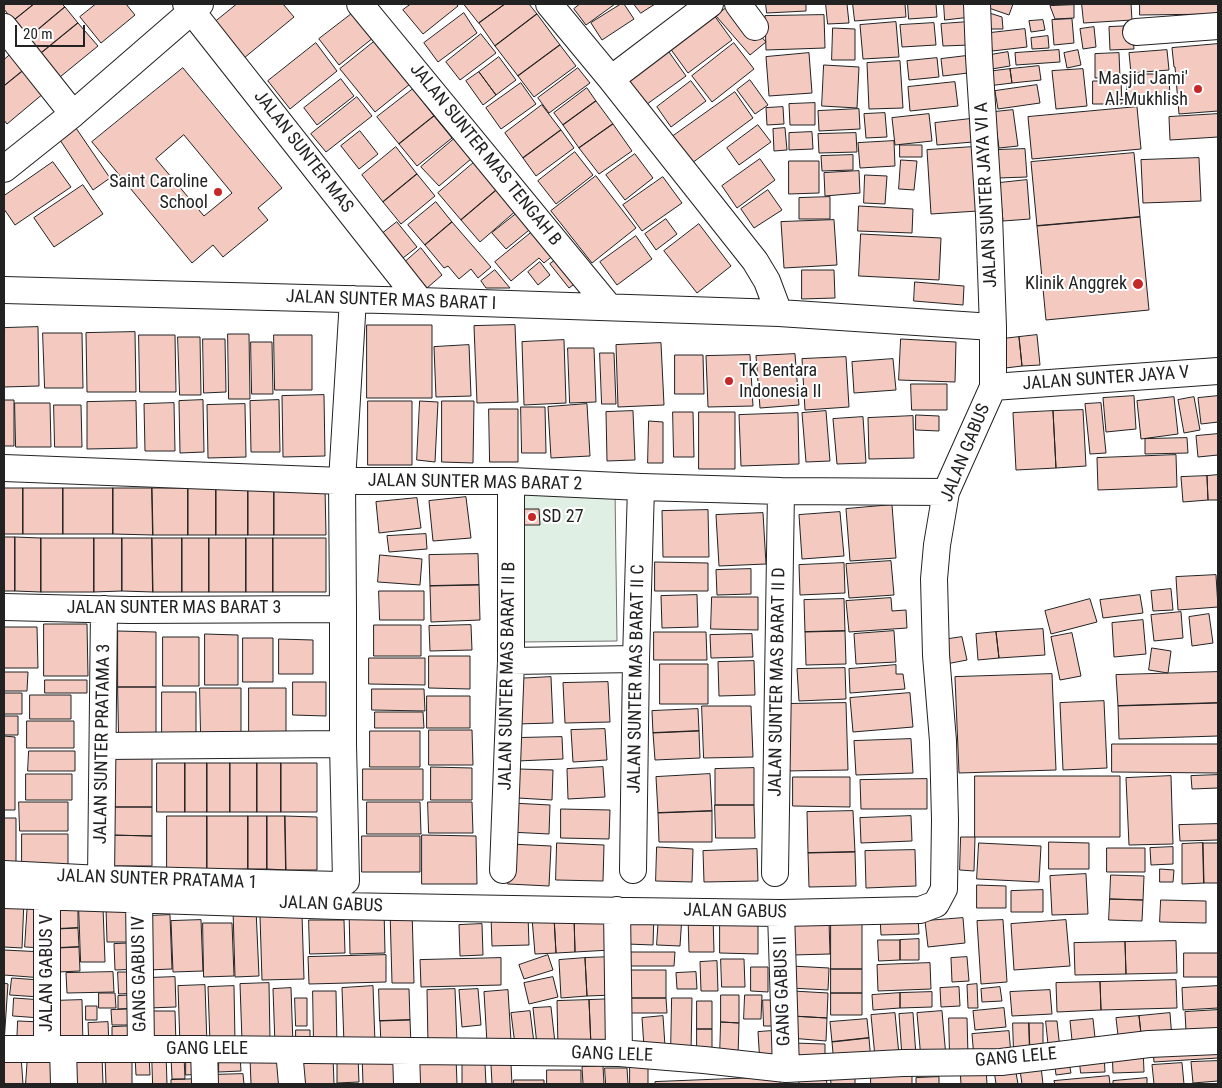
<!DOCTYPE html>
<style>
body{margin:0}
#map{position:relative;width:1222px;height:1088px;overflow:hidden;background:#fff;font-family:"Roboto Condensed",sans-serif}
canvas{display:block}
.frame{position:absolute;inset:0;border:5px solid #222;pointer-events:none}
.scale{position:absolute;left:15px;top:25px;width:70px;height:22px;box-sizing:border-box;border:2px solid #222;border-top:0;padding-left:6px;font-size:15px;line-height:18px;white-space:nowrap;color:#222;-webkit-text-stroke:4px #fff;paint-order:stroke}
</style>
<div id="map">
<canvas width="1222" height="1088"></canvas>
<div class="frame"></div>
<div class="scale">20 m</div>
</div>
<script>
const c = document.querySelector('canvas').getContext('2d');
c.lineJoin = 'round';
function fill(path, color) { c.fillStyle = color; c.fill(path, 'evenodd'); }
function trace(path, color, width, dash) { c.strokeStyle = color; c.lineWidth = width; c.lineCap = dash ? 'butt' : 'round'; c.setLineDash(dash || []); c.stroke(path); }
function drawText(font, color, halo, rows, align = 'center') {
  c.font = font + ' "Roboto Condensed",sans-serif'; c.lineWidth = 4; c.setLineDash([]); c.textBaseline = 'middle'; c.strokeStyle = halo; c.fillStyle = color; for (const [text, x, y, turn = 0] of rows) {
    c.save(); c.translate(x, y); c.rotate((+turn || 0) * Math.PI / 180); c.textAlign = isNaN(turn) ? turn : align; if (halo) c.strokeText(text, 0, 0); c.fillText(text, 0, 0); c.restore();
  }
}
const green = new Path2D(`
 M615,489L617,641L521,642L519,490Z`);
const building = new Path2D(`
 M4,4H34L13,21L4,9Z
 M34,4H62L65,7L28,38L13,21Z
 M96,4H126L135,15L101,43L80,17Z
 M237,4H283L294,17L244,58L215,22Z
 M411,4H456L458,6L423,34L403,10Z
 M464,4H505L479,23Z
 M505,4H529L537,14L495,46L479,23Z
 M580,4H615L586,25L574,9Z
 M621,4H624L634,19L602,40L591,23Z
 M634,4H655L641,13Z
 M731,4H732L766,42L750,55L716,16Z
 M766,4H806V11L767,13Z
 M826,4H847L849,23L828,24Z
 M853,4H905L906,17L855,21Z
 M908,4H936L937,17L909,19Z
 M944,4H970L971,17L945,20Z
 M984,4H1013L1009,15L983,6Z
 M1082,4H1131L1132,20L1084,23Z
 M1140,4H1218V14L1140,15Z
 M1074,5V18L1055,19L1050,6Z
 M65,7L78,23L40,54L28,38Z
 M358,9L378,34L339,65L319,39Z
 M711,11L732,40L688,73L667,44Z
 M983,11L1002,17L1003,29H987Z
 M464,13L477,33L438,62L424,43Z
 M537,14L560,45L518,76L495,46Z
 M824,15L825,48L766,50L765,16Z
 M1072,19L1074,43L1054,45L1052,20Z
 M1043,20L1045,30L1031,32L1029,21Z
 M896,22L899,57L863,59L860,25Z
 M968,22L970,45L943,46L941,24Z
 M78,23L98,46L60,77L40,54Z
 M934,23L936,45L902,47L900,25Z
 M1132,26L1134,49L1110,50L1109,27Z
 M1094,27L1096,47L1083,49L1080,29Z
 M833,28L855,29V60H832Z
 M1025,29L1027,47L992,51L990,33Z
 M481,34L496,53L460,80L446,62Z
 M1048,36L1049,48L1032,49L1031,38Z
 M375,41L410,84L375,112L340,69Z
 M316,43L337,71L290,109L268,81Z
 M734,43L754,69L712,102L692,76Z
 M1218,44V111L1179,114L1175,67H1174L1172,48Z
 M560,45L576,66L534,97L518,76Z
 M664,45L686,76L643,107L621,76Z
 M1059,50L1060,62L1016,65L1015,53Z
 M1078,50L1081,65L1067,68L1064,53Z
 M1167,50L1169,70L1131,73L1129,53Z
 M1008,52L1010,66L992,69L990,55Z
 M12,53L25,69L4,86V60Z
 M809,53L812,93L769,96L766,57Z
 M1119,53L1120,77L1095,78V54Z
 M966,56L968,73L943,76L941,59Z
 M499,57L516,80L496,95L479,72Z
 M937,58L939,77L909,80L907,61Z
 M900,61L903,108L869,109L867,63Z
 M824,65L859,67L857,108L822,106Z
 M1039,66L1041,80L1012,83L1010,69Z
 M183,68L282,188L258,208L268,220L223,257L213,245L192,263L92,142ZM184,135L232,193L204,216L156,159Z
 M578,68L590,83L549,113L538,98Z
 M25,69L44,93L7,124L4,120V86Z
 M1010,69L1012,83L988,86L986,72Z
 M1083,69L1087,106L1056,109L1052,71Z
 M479,72L496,95L483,105L466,81Z
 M1127,74H1169L1170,99L1127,100Z
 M341,79L354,96L317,125L304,108Z
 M750,80L768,105L755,114L737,90Z
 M691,81L706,101L671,127L657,107Z
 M1093,81H1121L1122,104H1093Z
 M955,82L958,106L910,111L908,87Z
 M521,83L536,104L501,129L486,108Z
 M1037,85L1040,103L998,109L995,91Z
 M587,88L596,101L563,125L554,113Z
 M413,89L434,116L399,144L377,117Z
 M735,92L753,118L688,166L669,139Z
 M357,97L372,116L326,152L311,134Z
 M596,101L613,124L579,148L563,125Z
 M815,103V125H790L789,104Z
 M542,105L561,130L523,158L505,133Z
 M783,107L784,124L767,125L766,108Z
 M1137,107L1141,149L1032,159L1028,117Z
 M859,109L860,129L819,131L818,111Z
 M1013,110L1018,146L999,148L994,112Z
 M885,113L887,137L866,138L864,114Z
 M929,114L932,141L895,145L892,118Z
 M1218,114V137L1170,140L1169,117Z
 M434,116L452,138L417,166L399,144Z
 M970,119L973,142L937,145L935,123Z
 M613,124L632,151L599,174L579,148Z
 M758,125L771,142L739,165L727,148Z
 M76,128L110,178L93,190L60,140Z
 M785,128L787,150L774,151L773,129Z
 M561,130L574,148L536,176L523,158Z
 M360,131L378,154L359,169L341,146Z
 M812,132L813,149L789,150V133Z
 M856,133L857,152L819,153L818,134Z
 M454,139L471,159L439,186L421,167Z
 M894,141L895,166L860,168L858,143Z
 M900,145H922V157H900Z
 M396,147L417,174L383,202L362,175Z
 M973,147L978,211L931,214L927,150Z
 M1025,149L1027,177L998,178L996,150Z
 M575,152L593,175L556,204L538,181Z
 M1134,153L1140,217L1037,226L1031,162Z
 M635,154L653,178L625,200L606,175Z
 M853,155V170L822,171L821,156Z
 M1199,158L1201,201L1143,203L1141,160Z
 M760,159L775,180L737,208L722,186Z
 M477,160L500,187L461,220L438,193Z
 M901,160L917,161L914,190L899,189Z
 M789,161H819V193L789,194Z
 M53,162L71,187L15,225L4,209V196Z
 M859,171L860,193L825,196L824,173Z
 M417,174L435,196L401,224L383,202Z
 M865,175L887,176L885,204L864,203Z
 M596,176L636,228L592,263L551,211Z
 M663,177L682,203L642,231L623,205Z
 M1027,180L1030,219L1003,221L999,183Z
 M83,185L103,214L54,247L34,218Z
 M500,187L518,209L480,242L461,220Z
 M768,190L782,210L754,228L741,209Z
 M830,197V219H799V198Z
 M436,202L452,222L425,245L408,225Z
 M859,206L913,209L912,233L858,231Z
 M521,210L534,226L506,249L492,233Z
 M1140,217L1149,310L1046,320L1037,226Z
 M666,219L677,234L656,250L645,234Z
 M834,220L837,265L784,268L781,222Z
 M397,222L417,247L403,258L383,233Z
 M452,222L491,267L478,278L471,269L459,279L448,266L444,268L425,245Z
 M699,224L731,266L697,293L664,251Z
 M537,228L556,253L544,263L539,258L511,281L495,262Z
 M861,234L941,238L939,280L859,276Z
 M636,236L652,259L617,285L600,262Z
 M421,248L442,275L427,288L405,262Z
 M561,256L580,280L569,288L550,264Z
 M540,262L550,275L538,285L528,272Z
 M495,270L510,288H486L481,281Z
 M802,270H834L835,298L802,299Z
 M915,282L964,286L963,305L914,301Z
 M367,325H432V398H367Z
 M515,325L518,402L477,403L474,326Z
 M38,327L39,386L4,387V328Z
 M135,332L136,392H87L86,333Z
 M43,333H82L83,388H45Z
 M228,334H249L250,399H229Z
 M139,335H175L176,392H140Z
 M274,335H312V390H275Z
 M1037,335L1040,365L1022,366L1019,337Z
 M178,337H200L201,395H180Z
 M1019,337L1022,366L997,369L994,340Z
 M203,339H225L226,392L204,393Z
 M901,339L956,342L955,382L899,380Z
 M564,340L566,403L524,405L522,342Z
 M251,342H272L273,394H252Z
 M661,343L664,405L618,407L616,345Z
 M469,345L471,396L436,397L434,347Z
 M568,348H594L596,402L570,403Z
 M600,353H614L616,404H602Z
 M795,354L799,405L760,408L756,356Z
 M675,355H703L704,394H675Z
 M750,355L753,406L708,407L706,356Z
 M846,357L849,407L805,410L802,359Z
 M893,359L896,390L854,393L852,362Z
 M911,384H947V410H912Z
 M324,395L325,456L283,457L282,396Z
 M1134,396L1136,429L1106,432L1103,398Z
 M1218,396V422L1201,424L1198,398Z
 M1174,397L1178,434L1141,439L1137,401Z
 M1194,397L1200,430L1184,433L1178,400Z
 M4,400H14V446H4Z
 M203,400L204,452L180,453L179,401Z
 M279,400L280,452H251L250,401Z
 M136,401L137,448L87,449V402Z
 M368,401H412V465H368Z
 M420,401L438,402L435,462L417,460Z
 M442,401H474L473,463L442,462Z
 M15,403H50L51,447H16Z
 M174,403L175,451H145L144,404Z
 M1101,403L1106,453L1090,454L1085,404Z
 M245,404L246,457L208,458L207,405Z
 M587,404L590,456L551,458L548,407Z
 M54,405H81L82,447H55Z
 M521,407H545L546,453H522Z
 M489,409H518V462H490Z
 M1083,410L1086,466L1056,468L1053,411Z
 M633,411L635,460L607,461L606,412Z
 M826,411L830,461L806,462L802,413Z
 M1053,411L1056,468L1016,470L1013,413Z
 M673,412H693L694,457H674Z
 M699,412H735V469H699Z
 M798,413L799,464L741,466L739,415Z
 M916,415L939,416V431L916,430Z
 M913,416L914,458L869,459L868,418Z
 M863,417L866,463L837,464L833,419Z
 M649,421L663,422V463H648Z
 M1218,434V455L1198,457L1196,436Z
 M1187,438L1188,453L1145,454V439Z
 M1176,455L1177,487L1098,490L1097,458Z
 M1218,475V500H1208L1207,476Z
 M1207,476L1208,500L1183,502L1181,477Z
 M4,488H23V534H4Z
 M23,488H63V534H23Z
 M63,488H113V534H63Z
 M113,488H152L153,535L113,534Z
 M152,488H188V535H153Z
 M188,488H216V535H188Z
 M216,488H248V535H216Z
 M248,488L274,489V535H248Z
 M274,489H325L326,535H274Z
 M466,497L471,538L433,541L429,501Z
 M417,498L421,528L379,533L376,502Z
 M892,505L896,558L850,561L846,509Z
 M524,509H539L540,525H524Z
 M708,510L709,557H663L662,511Z
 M840,512L844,556L802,559L799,515Z
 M763,513L766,564L719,566L716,515Z
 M426,534L427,549L389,552L387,536Z
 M4,537H15V591H4Z
 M15,537L41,538V592L15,591Z
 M41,538H94V592H41Z
 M94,538H122V591L94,592Z
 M122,538H152L153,592L122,591Z
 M152,538H182V592H153Z
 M182,538H209V592H182Z
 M209,538H246V592H209Z
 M246,538H273V592H246Z
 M273,538H326V592H273Z
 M478,554L479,585L430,586L429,555Z
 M380,555L422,559L420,585L378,582Z
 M891,561L894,595L849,598L846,564Z
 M655,562L708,563V591H655Z
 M844,563L845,593L800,595L799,565Z
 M751,569V594L717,595L716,570Z
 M1216,575L1218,607L1178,610L1176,577Z
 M479,585L480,620L431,622L430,586Z
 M1171,589L1173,610L1153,611L1151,591Z
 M379,591H424V620H380Z
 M697,595L698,627L662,628L661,596Z
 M1140,595L1143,613L1103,618L1100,600Z
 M712,597H758V630L711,629Z
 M891,598L892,611L906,610L907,628L849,632L846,601Z
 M844,599L845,631L805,632L804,600Z
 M1090,599L1097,622L1051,634L1045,611Z
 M1181,612L1183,638L1154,641L1151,615Z
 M1209,614L1213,643L1192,646L1189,617Z
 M1143,620L1146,654L1114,657L1112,623Z
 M44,624H87L88,676H44Z
 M374,625H421V656H374Z
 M471,625L472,650L430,651L429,626Z
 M4,627H37L38,668H4Z
 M1043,629L1045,655L999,658L996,632Z
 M118,631L156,632V687H118Z
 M845,631L846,664L806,665L805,632Z
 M894,631L896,662L856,664L854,634Z
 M654,632H706L707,660H654Z
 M996,632L999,658L978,660L976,634Z
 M1072,633L1081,676L1060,680L1051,637Z
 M205,634L238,635V685H205Z
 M752,634L753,657L711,658L710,635Z
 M163,637H199V686H163Z
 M962,637L967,660L946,664L942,640Z
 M243,638H273V682H243Z
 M279,639L313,640V674H279Z
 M1152,648L1171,651L1168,673L1149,670Z
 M429,656H470V689L429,688Z
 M369,658H425V685L369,684Z
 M754,661L755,695L719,696L718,662Z
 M660,664H708V704H660Z
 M896,665V674H903L905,689L850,693L849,669Z
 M845,668L846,699L799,701L797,669Z
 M4,672H28L27,691H4Z
 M1218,672V703L1118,706L1116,675Z
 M1052,674L1056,770L959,773L955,677Z
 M551,677L553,723L516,724L514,679Z
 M45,680H87V693H45Z
 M293,682H326V716L293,715Z
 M608,682L610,722L565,723L563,683Z
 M118,687H156V738H119Z
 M200,688H241V737H201Z
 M249,688H286V737H249Z
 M372,689H424L425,711L372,710Z
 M162,692H196V734L162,735Z
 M4,693H22V714H4Z
 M910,693L913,727L853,732L850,698Z
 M30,695H71V719H30Z
 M427,696H470V728H427Z
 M1104,701L1107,768L1063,770L1060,703Z
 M846,703L848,770L785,771L784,704Z
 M1218,703V736L1119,739L1118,706Z
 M702,706H751L753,757L704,758Z
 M698,709L699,731L653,733L652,711Z
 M375,712H423L424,728H375Z
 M4,716H18V735H4Z
 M27,721H74V748H27Z
 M605,729L607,760L573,762L571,730Z
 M429,730H472L473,765H429Z
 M370,731H420V767H370Z
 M699,731L700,758L655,760L653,733Z
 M4,736L15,737V810H4Z
 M562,737L563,759L517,761L516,738Z
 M911,739L913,773L856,775L854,741Z
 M1112,744H1218V773L1112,772Z
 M29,751H75V771H28Z
 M109,758H152V807H109Z
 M157,763H185V812H157Z
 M185,763H207V812H185Z
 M207,763H230V812H207Z
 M230,763H257V812H230Z
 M257,763H281V812H257Z
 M281,763H317V812H281Z
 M431,767L472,768V800H431Z
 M603,767L605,797L568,799L567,769Z
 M754,768V805H715V769Z
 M363,769H423V800H363Z
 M519,769L553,770L552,800L518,798Z
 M26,774H72V800H26Z
 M710,774L712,811L658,813L656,777Z
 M1218,775V788L1192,789L1191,776Z
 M975,776H1120V837H975Z
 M1171,776L1173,844L1129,845L1126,778Z
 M793,777H850V807L793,806Z
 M927,779V809H861L860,780Z
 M19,802H68V831H20Z
 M367,802H420L421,834H367Z
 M428,802H472L473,833H429Z
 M511,803L550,805L549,834L509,832Z
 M715,805H754L755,838H716Z
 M109,807H152V836L109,835Z
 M561,809L610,810L609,839L561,838Z
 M712,811V842H659L658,813Z
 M853,811L855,852L808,853L807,812Z
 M167,816H207V870L167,869Z
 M207,816H248V869L207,870Z
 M248,816H267V869H248Z
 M267,816H285L286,870L267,869Z
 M285,816L317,817V870H286Z
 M911,816L912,841L861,843L860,818Z
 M4,818H16V863H4Z
 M1218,824V840L1180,841L1179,825Z
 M22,834H68V865H22Z
 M109,835L152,836V866H110Z
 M422,835L476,836L477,884H422Z
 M362,836H420V872H362Z
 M961,837H975L974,871L960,870Z
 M1049,842L1089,843V869H1049Z
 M557,843L604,845L603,881L556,880Z
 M979,843L1041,846L1039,882L977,879Z
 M1203,843L1204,883L1182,884V844Z
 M1203,843H1218V883H1204Z
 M510,844L551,846L549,886L508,884Z
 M657,847L693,849L692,882L656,881Z
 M1173,847V864L1151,865L1150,848Z
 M1107,848H1145V872H1107Z
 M757,849L758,881L704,882L703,851Z
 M915,850L916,886L866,888L865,851Z
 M855,852L856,886L809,887L808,853Z
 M1160,869L1174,870L1173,882H1160Z
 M1086,874L1088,914L1052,915L1050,876Z
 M1111,875L1144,876L1143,900L1110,899Z
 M977,885L1006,886V908H977Z
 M1043,890V912H1011V891Z
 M4,899L24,900L22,948L4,947Z
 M1110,899L1143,900L1142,921L1109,920Z
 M28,900L46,902L43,948L25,947Z
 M1161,900L1206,901V923L1160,922Z
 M57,903H78V928L57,929Z
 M138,906L139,942H107L106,907Z
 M79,907H103L105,962H81Z
 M384,908L385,953L350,954L349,909Z
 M256,909L259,976L235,977L233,910Z
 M412,909L414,983H392L390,910Z
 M628,912H654L653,945L627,944Z
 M610,914L611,950L575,952L574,916Z
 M659,914L682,916L680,946L657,945Z
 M170,915L172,969L148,970L147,916Z
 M302,915L304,979L262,980L260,916Z
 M528,915L529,945L492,946L491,916Z
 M713,915L714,952H689L688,916Z
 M574,916L575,952L556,953L554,917Z
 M918,916L919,934L881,935L880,917Z
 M554,917L556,953L535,954L532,918Z
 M720,917L758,918V954L720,953Z
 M963,918L965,943L928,947L925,921Z
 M201,920L203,971L173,972L171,921Z
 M309,920H344L345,953L310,954Z
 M1003,920L1007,982L981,984L977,921Z
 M1066,920L1070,966L1014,970L1011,924Z
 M792,921H829L830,954L793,955Z
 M203,923H232L234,976L204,977Z
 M482,924L483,955L460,956L459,925Z
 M831,924H862V969H831Z
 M78,928L79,947L58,948L57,929Z
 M919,939V960H900V940Z
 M878,940H900V960L879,961Z
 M1176,941L1177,973L1126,974L1125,942Z
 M1125,942L1126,974L1075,975L1074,943Z
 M139,943L140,969L115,970L114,944Z
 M79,947L80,971L58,972V948Z
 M4,950L44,952L43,978L4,975Z
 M631,952H675L674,966H631Z
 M1184,953H1218V977H1184Z
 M386,955V982L309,984L308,957Z
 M548,955L553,970L524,979L519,965Z
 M611,957L614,995L587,996L585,958Z
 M967,957L969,981L952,982L951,958Z
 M501,958V985L421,987L420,960Z
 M585,958L587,996L561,998L559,960Z
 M721,959H744L745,987H722Z
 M717,961L718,991H701L700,962Z
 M930,963L931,989L878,991L877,965Z
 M791,966L829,968L828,990L790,988Z
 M751,967H768V992L751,991Z
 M831,969H862V993H831Z
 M630,970H666V998H630Z
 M113,972L114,992L67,993L66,973Z
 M118,972H137L138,993L119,994Z
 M696,972L697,989H677L676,973Z
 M175,977L176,1007L148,1008L147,978Z
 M553,977L558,997L529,1004L524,983Z
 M12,978L40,980L39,997L10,995Z
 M1176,980L1177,1008L1101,1010L1100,982Z
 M1100,982L1101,1010L1057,1012L1056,983Z
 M4,983L8,984L4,1043Z
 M269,983L270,1040L242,1041L240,984Z
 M977,984L978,1008H968L967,985Z
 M205,985L207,1045L180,1046L178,986Z
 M234,986L235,1042L210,1043L208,987Z
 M373,986L375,1043L344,1044L342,988Z
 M1218,986V1008L1183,1010L1182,988Z
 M959,987L960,1006L941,1007L940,988Z
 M1000,987L1002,1001L982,1002L981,989Z
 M291,988L293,1045H275L273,989Z
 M379,989H409L410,1020L380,1021Z
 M455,989L457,1043L428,1044L427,990Z
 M478,989L481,1025L462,1027L459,990Z
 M508,990L511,1041L487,1043L484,992Z
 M1050,990L1052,1014L1012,1016L1010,992Z
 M313,991H336L337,1047H314Z
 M793,991L828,993L827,1018L792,1016Z
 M932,992V1007L900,1008V993Z
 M99,993H115L116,1008H99Z
 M831,993H862V1015H831Z
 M900,993V1008L873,1010L872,995Z
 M138,995V1008L118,1009V996Z
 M721,995H739V1023L721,1022Z
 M745,995H762L761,1019H744Z
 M14,998L43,1000L41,1018L13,1016Z
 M295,998H307V1026H296Z
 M630,998H666L667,1013H630Z
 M672,998H692L691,1053L671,1052Z
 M615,999L617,1046H591L589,1000Z
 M82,1000L83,1045H51L50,1001Z
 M589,1000L591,1046L558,1048L557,1001Z
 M763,1000H777L778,1026H764Z
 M697,1001H712V1029H697Z
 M86,1006H97V1020H86Z
 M551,1007L555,1043L537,1045L533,1008Z
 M1004,1008L1006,1027L975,1030L973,1011Z
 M138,1009V1025H112L111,1010Z
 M1218,1010V1029L1186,1031L1185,1012Z
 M148,1011H175L176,1045L149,1046Z
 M530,1011L534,1043L515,1045L511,1013Z
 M942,1011L946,1057L921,1059L917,1013Z
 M895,1013L899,1055L875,1057L871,1015Z
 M913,1013L916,1056L902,1057L899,1014Z
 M1170,1013L1172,1039L1142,1042L1139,1016Z
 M663,1016L665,1046L644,1047L642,1018Z
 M792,1016L827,1018L826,1041L790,1038Z
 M1139,1016L1142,1042L1119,1044L1116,1018Z
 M949,1018H967L968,1055L950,1056Z
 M867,1019L869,1038L832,1042L830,1022Z
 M1093,1019L1096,1047L1073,1050L1070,1021Z
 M410,1020L411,1044L381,1045L380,1021Z
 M18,1021L42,1022L41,1047L17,1046Z
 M1046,1021H1057L1060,1049L1049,1050Z
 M108,1022L109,1047L89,1048L88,1023Z
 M721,1022L739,1023L738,1056H720Z
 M1013,1023H1029L1030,1053H1014Z
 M1029,1023H1043V1052L1030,1053Z
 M138,1026L139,1046L112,1047V1027Z
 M697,1029H712V1050L697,1049Z
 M296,1030H310V1044L296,1045Z
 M772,1031L774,1064H760L758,1032Z
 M1009,1031L1011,1055L974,1058L972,1034Z
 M869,1038L871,1061L834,1064L832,1042Z
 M793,1043L825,1044V1059L793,1058Z
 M1143,1047L1144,1072L1113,1073L1112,1049Z
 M1218,1047V1058L1154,1062L1153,1050Z
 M152,1053H166L167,1084H153Z
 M186,1053L202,1074L186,1075Z
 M400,1053L401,1084H363L362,1054Z
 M28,1054L58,1056L57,1084H26Z
 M1079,1054H1104L1105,1072L1081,1073Z
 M132,1055V1084H106L105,1056Z
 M149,1055L150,1075H136L135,1056Z
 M184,1055L185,1079H172L171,1056Z
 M219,1055H240L241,1071L219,1072Z
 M21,1056L23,1084H4V1057Z
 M102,1056L103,1084H67L66,1057Z
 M333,1056L334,1084H297L296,1057Z
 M358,1056L359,1082L337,1083V1057Z
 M282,1057V1084H251L250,1058Z
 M416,1057H456L457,1084H417Z
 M1068,1057L1071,1073L1056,1075L1054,1059Z
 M1218,1061V1081L1193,1083L1191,1062Z
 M1182,1063L1184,1084H1154L1152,1065Z
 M485,1064L486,1084H462V1065Z
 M511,1064L512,1084H492L491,1065Z
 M630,1064H648V1084H630Z
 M603,1066L604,1084H583L582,1067Z
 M1015,1067L1018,1084H996L994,1070Z
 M1041,1067L1043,1084H1022L1020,1070Z
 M605,1068H627L628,1084H606Z
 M986,1068L987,1084H961L960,1069Z
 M547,1070H581V1084H547Z
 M855,1070V1084H831L830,1071Z
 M825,1071L827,1084H799L798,1075Z
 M243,1074L244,1084H210V1075Z
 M871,1074H912V1084H871Z
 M1109,1076L1110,1084H1055L1054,1081Z
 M780,1077V1084H655V1082Z
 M939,1077V1084H916V1078Z
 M1147,1078V1084H1113V1081Z
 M200,1079V1084H171V1080Z
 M514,1080H544V1084H514Z`);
const minor = new Path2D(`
 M186,4L420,301
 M360,4L609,307
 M549,4L611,79L755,261L767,281L779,313
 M738,4L755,27
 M4,27L73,114
 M1136,32L1218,26
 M611,79L710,4
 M4,169L73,114L200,4
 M4,290L420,301L779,313L993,327
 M993,387L1218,371
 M4,468L342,481H511L641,487L781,491L946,492
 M4,607L130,610L343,609
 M511,661L636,659
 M103,746L343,744
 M503,870L511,661V481
 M633,870L636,659L641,487
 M775,873L781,491
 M4,874L101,879L340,885L346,881L343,744V609L342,481L353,299
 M101,879L104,609
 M4,895L338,906L629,911L781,913L920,910L936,904L944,889L945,820L943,741L936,655L934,579L937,545L946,492L993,387V327L989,215L979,57L977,4
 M47,896V1049
 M139,899L141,1049
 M617,910L619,1053
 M781,913L786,1069
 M4,1049H204L619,1053L704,1060L786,1069L903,1063L1001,1062L1149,1044L1218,1041
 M63,1049L64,1084
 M204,1049L205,1084
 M289,1050L292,1084
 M406,1051L407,1084`);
const markers = [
 [1198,89,5,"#c62828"],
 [218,192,5,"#c62828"],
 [1138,284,6,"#c62828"],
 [729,381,5,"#c62828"],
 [532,517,5,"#c62828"]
];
const poiNames = [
 ["Masjid Jami'",1188,79],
 ["Al-Mukhlish",1188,100],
 ["Saint Caroline",208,182],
 ["School",208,203],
 ["Klinik Anggrek",1127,284],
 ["TK Bentara",739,371,"left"],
 ["Indonesia II",739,392,"left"],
 ["SD 27",542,517,"left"]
];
const streetNames = [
 ["JALAN SUNTER MAS",303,152,52],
 ["JALAN SUNTER MAS TENGAH B",485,155,51],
 ["JALAN SUNTER JAYA VI A",987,195,-93],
 ["JALAN SUNTER MAS BARAT I",391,301,2],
 ["JALAN SUNTER JAYA V",1106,379,-4],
 ["JALAN GABUS",966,453,-68],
 ["JALAN SUNTER MAS BARAT 2",475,483,1],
 ["JALAN SUNTER MAS BARAT 3",174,608],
 ["JALAN SUNTER MAS BARAT II B",508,676,-89],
 ["JALAN SUNTER MAS BARAT II C",637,679,-89],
 ["JALAN SUNTER MAS BARAT II D",778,682,-89],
 ["JALAN SUNTER PRATAMA 3",103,744,-89],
 ["JALAN SUNTER PRATAMA 1",157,880,2],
 ["JALAN GABUS",331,905,2],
 ["JALAN GABUS",735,912,1],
 ["JALAN GABUS V",47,973,-90],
 ["GANG GABUS IV",140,974,-91],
 ["GANG GABUS II",783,991,-92],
 ["GANG LELE",207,1049],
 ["GANG LELE",612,1055,2],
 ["GANG LELE",1016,1058,-5]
];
fill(green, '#e0efe3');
trace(green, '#6f6f6f', 1);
fill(building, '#f3c9c0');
trace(building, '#222', 1);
trace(minor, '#222', 28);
trace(minor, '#fff', 26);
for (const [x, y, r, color] of markers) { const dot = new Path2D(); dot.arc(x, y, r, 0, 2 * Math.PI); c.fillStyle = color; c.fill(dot); trace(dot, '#fff', 2); }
drawText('18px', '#222', '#fff', poiNames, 'right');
drawText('18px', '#222', '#fff', streetNames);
</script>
